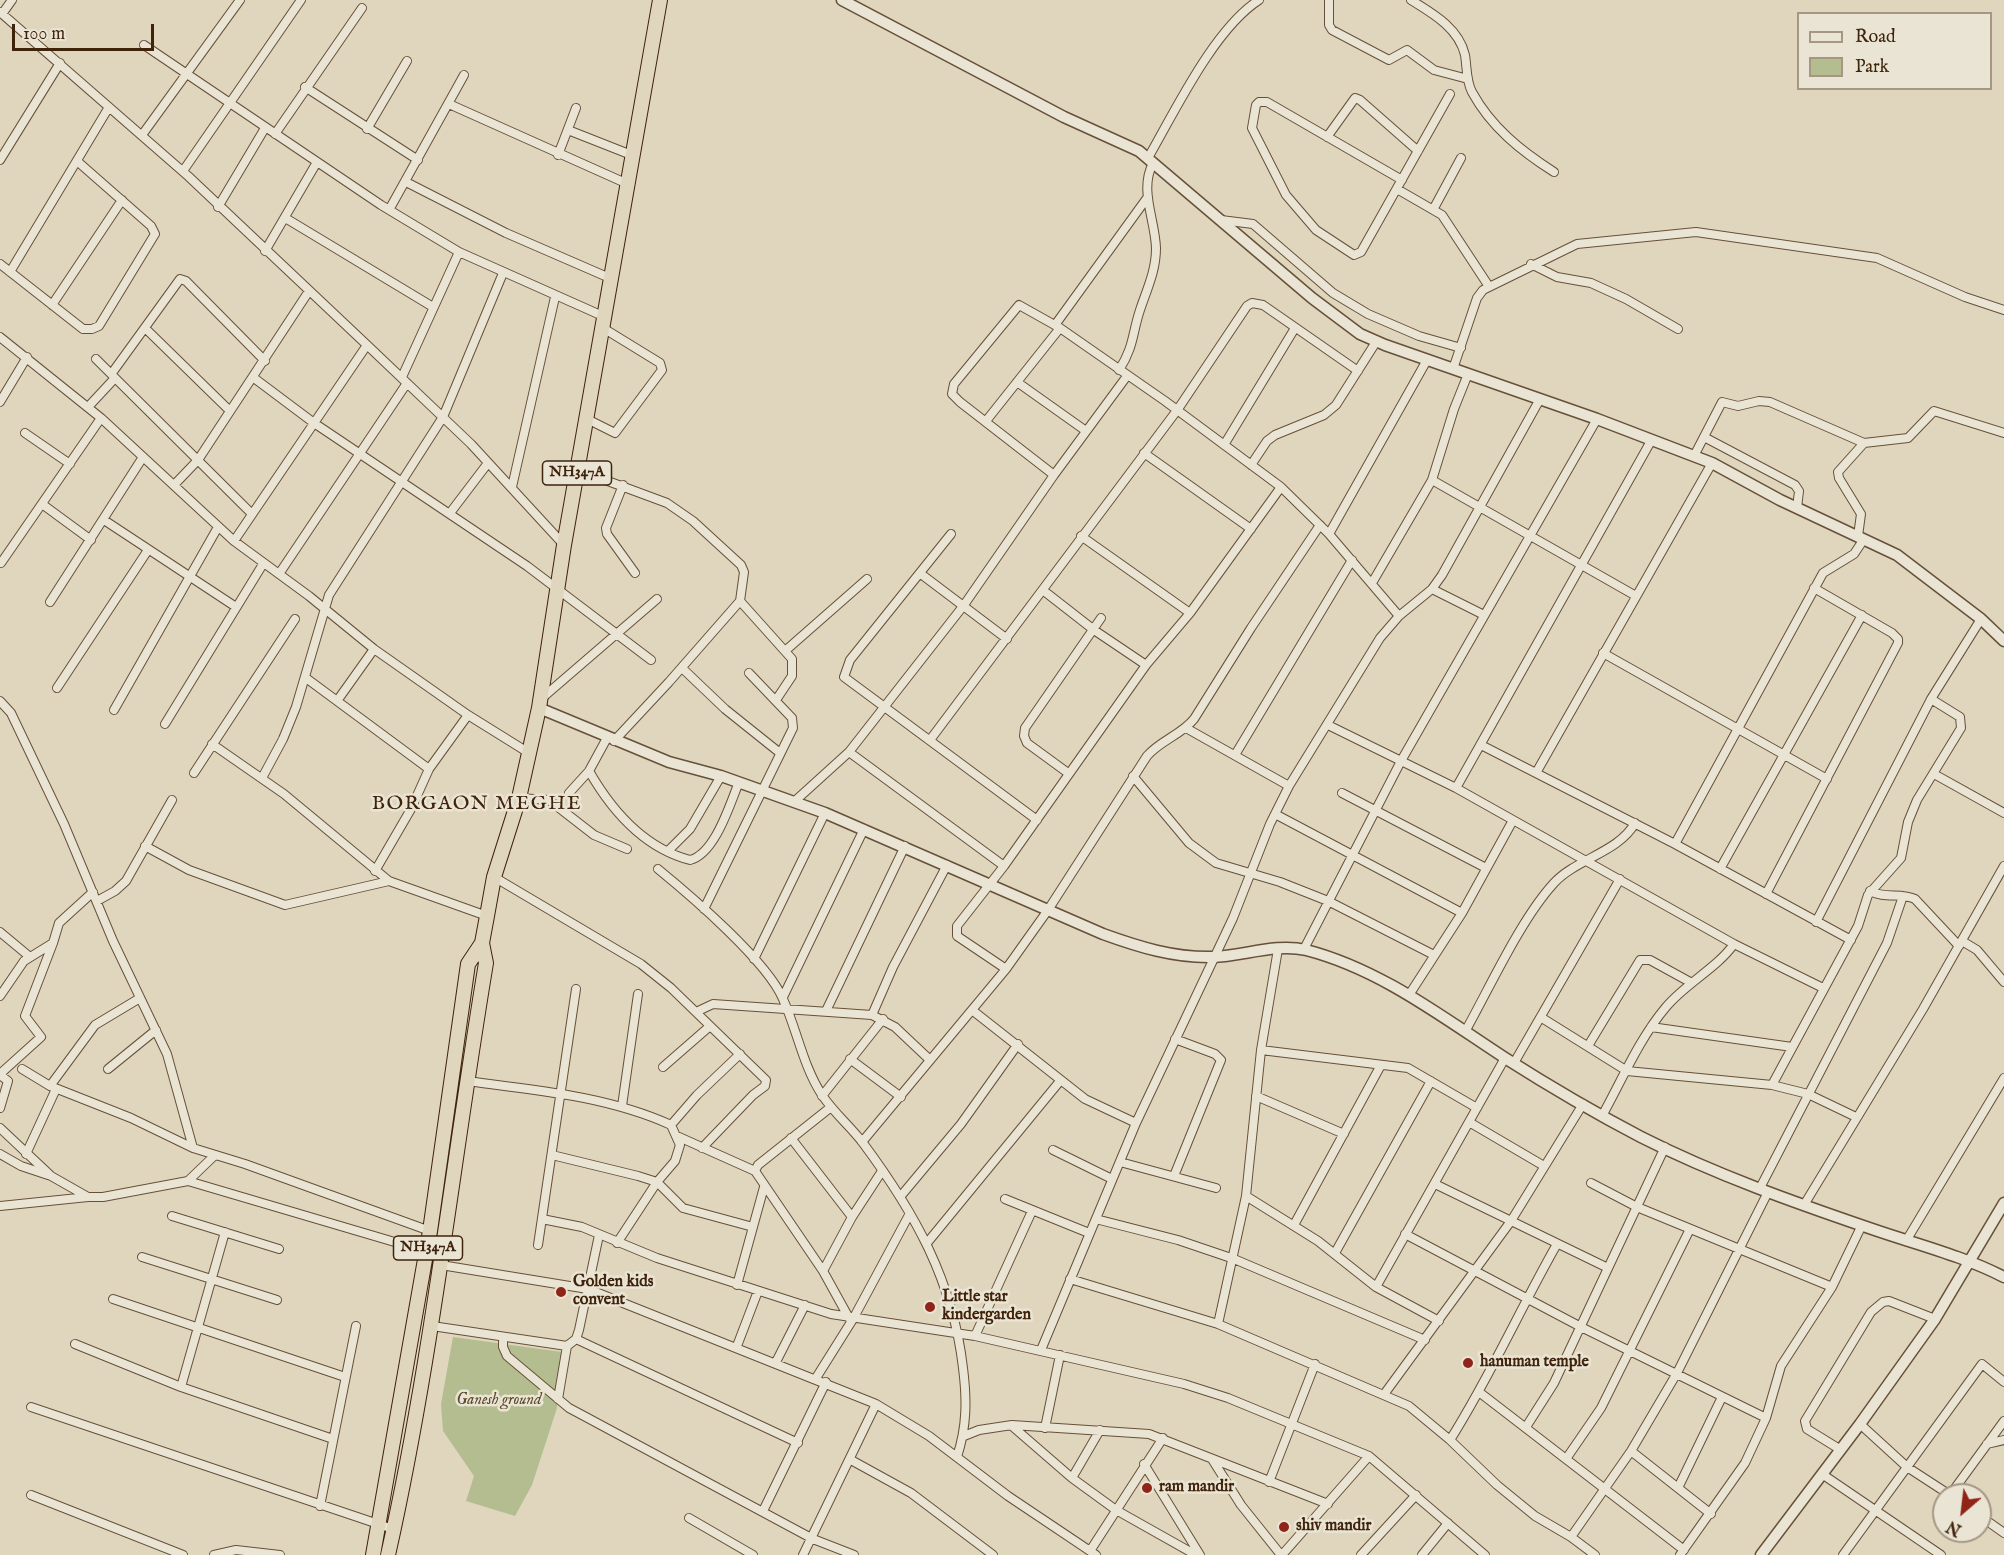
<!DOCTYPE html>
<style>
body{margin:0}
#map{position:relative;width:2004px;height:1555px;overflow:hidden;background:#dfd6bd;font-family:"IM FELL English",serif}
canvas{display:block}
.legend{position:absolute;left:1797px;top:12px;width:195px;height:78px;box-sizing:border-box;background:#eae4d4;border:2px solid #a69784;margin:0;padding:8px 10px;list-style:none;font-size:18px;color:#3f230b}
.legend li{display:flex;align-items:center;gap:12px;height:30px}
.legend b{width:30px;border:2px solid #a69784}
.north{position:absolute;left:1932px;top:1483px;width:60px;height:60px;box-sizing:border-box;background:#eae4d4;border:2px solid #a69784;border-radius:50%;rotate:208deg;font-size:16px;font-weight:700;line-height:24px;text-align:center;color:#3f230b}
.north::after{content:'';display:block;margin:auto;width:21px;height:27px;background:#8f2418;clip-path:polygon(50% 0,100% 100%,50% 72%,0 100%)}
.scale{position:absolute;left:12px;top:24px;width:142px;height:27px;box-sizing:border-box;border:3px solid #3f230b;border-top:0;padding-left:8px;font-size:18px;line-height:21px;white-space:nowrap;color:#3f230b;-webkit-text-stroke:4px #eae4d4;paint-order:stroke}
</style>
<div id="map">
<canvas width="2004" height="1555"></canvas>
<ul class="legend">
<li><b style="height:8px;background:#eae4d4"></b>Road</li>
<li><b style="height:16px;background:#b4bd8f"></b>Park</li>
</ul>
<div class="north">N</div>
<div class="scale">100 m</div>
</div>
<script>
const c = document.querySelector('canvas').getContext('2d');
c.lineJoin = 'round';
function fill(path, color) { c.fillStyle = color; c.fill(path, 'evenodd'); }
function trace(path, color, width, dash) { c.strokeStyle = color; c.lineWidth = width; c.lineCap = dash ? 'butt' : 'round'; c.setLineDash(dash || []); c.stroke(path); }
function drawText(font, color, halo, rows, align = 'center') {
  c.font = font + ' "IM FELL English",serif'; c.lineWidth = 5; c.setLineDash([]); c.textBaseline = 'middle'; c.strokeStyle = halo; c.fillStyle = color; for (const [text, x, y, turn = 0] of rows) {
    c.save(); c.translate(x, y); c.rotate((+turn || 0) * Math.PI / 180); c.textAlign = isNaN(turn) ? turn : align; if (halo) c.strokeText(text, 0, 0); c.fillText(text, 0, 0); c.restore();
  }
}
const green = new Path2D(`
 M453,1337L562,1352L557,1408L532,1485L515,1516L466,1501L474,1476L443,1431L441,1404Z`);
const minor = new Path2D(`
 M1329,0V25L1332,30L1389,60L1407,50L1434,70L1468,79
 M1411,0C1432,13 1459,28 1465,55C1467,67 1466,81 1472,92C1491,127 1521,151 1554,172
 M0,12L188,176L367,345L471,444L564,545
 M2,14L12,0
 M144,45L381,205L459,252L605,317
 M305,87L418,160
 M449,104L630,185
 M367,129L407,61
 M568,130L634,156
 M275,134L362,8
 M142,135L240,0
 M1327,137L1355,98L1360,100L1418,151
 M558,155L576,108
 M1148,158C1175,111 1214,29 1259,0
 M0,160L60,63
 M183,171L301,0
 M1402,180L1267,102H1259L1256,105L1252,128L1286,195L1316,230L1354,255L1361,252L1450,94
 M406,182L506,233L612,279
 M1397,189L1442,215L1488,285
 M218,207L265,128
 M1434,208L1461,158
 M389,210L464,75
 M287,219L433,307
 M1221,220L1253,224L1333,293L1368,314L1419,336L1461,348
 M265,251L317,162
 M0,264L83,329H92L99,326L155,234L151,226L77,161
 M1531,264L1557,277L1591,283L1626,299L1678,329
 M10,272L109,107
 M52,305L122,200
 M1055,325L1147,198
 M145,328L230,411
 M0,337L101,418L234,541L309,596L374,649L468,715L529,753
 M96,359L251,513
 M1453,369L1477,298L1483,290L1577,244L1696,232L1877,258L1965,297L2004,310
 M1119,370C1134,347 1132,334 1140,310C1147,289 1156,271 1156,248C1155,219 1139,190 1153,163
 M112,373L180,279L186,281L265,361
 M402,377L459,252
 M254,378L314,423L527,566L651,660
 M1017,382L1086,431
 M0,402L27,357
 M88,407L115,378
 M587,419L615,433L662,370L660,363L603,328
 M986,421L1060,328
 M25,433L70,464
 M1704,437L1795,485L1799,491L1797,508
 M1224,445L1295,328
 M1144,453L1251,529
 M1694,456L1722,402L1738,406L1759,401L1770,402L1864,443
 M1251,465L1267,441L1275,435L1324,415L1336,405L1376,342
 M578,470L667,503L693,521L741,565L744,572L740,601L669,682L614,741
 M1054,475L960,402L952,394L954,384L1019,305L1060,328L1165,401L1281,487L1329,534L1399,616
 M1432,480L1636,596
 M174,485L198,460L309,291
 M623,485L606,528L607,534L635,573
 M512,487L555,297
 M42,504L91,540
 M450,513L488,463
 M104,520L236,607
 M951,534L850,660L844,677L1037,820
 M1329,534L1427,360
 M1081,536L1190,613
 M1858,536L1861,514L1839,478L1838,472L1864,443L1908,438L1934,411L2004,433
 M234,541L367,345
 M1,563L101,418
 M279,574L407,383
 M921,574L1007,639
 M1372,583L1432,480L1454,409L1468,374
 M1432,589L1484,615
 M1044,591L1094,630L1146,665
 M740,601L792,659V676L776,700
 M50,602L143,457
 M785,651L867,579
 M1603,653L1827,779
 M682,668L725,709L780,753
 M306,678L429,769
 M57,688L148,550
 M541,699L657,599
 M0,701L11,713L64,824L113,941L167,1054L193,1148L245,1164L430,1231
 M337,701L374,649
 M114,710L218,527
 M165,724L263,564
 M1328,725L1456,788L1734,944L1823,988
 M1186,728L1289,786
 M930,740L1178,409L1247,306L1252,303L1263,305L1358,371
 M212,744L284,794L389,881L487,916
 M1481,745L1675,844L1851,940
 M849,752L1004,866
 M1235,755L1352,560
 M589,771C612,811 644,848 690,860C715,854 730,804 739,782
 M194,773L295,619
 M1068,773L1027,743L1024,736L1025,728L1101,618
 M1536,773L1712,463
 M1934,774L2004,813
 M1133,776L1189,843L1216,863L1280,882L1328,901L1434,955
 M262,778L283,739L296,707L329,595L443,417L503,273
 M1456,788L1651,441
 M569,793L589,771L607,738
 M1342,793L1486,868
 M519,798L549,800L594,835L627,849
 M795,801L849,752L964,605L1054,475L1127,376
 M1275,814L1462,913
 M1675,844L1823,573L1854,554L1864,539
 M145,846L189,870L285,905L389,881
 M668,851L690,829L721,776
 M658,869C691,896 767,961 783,999C797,1030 803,1066 822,1095C834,1113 851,1127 863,1143C915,1213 953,1281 963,1368C967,1400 967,1426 957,1457
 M1720,869L1862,615
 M375,871L411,809L429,769L468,715
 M494,877L641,964L671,988L766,1080L765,1086L753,1095L702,1148
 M1870,891C1884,899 1902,892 1915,899L1959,946
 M1766,894L1898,643V639L1892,633L1814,588
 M97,901L115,891L126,881L172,800
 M704,909L793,728L792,718L749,673
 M1816,922L1931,699L1981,619
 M0,932L30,957
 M1962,941L1977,950L2004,982
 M1304,949L1401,761L1597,419
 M754,959L825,813
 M1006,969L957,936V926L1004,866L1146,665L1190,613L1281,487
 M1409,995L1462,913L1512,822
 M0,996L24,961L53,943L59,923L93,892
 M783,997L864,829
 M140,998L95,1025L50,1086L131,1118L193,1148
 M972,1010L1085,1099L1136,1123
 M826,1011L905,846
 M696,1012L713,1004L872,1015L895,1027L930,1060
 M872,1015L893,967L947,865
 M1542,1018L1627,1071L1772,1085L1808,1094L1856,1117
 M1651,1027L1792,1047
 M1466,1030C1490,987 1521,919 1554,883C1576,859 1619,852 1635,823
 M1588,1046L1640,960H1650L1690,982
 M1261,1050L1408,1068L1477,1108
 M850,1059L901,1097
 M1514,1063L1620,879
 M663,1067L710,1026
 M22,1069L50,1086
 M108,1069L156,1030
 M0,1074L41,1037L25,1016L53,943
 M0,1075L8,1081L0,1108
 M466,1081C535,1090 607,1096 671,1125L680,1145L675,1161L657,1182L617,1243
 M1772,1085L1858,926L1868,895L1901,858L1908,822L1917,800L1961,728L1960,717L1931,699
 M822,1096L883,1019
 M1256,1096L1344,1134
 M622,1106L638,994
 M831,1107L758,1165L755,1171L823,1271L849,1318
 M1602,1116C1622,1080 1639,1039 1666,1007C1686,983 1716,969 1734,944
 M1469,1122L1544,1166
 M671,1125L697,1095L740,1054
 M0,1128L51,1176L88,1197H103L188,1181L215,1155
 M679,1137L755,1171
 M791,1138L852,1217
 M862,1142L1006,969L1048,910L1147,756C1161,740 1181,735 1194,719L1251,628L1320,525
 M1053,1150L1112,1179
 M0,1154L21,1166L48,1175
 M26,1154L56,1089
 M552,1155L638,1176L657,1182L683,1208L753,1227
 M1120,1162L1216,1188
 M1174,1176L1221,1060L1215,1054L1175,1039
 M188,1181L442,1256
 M1591,1183L1637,1207L1832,1287
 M1435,1184L1608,1268
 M1760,1188L1887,943L1903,896
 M1246,1196L1318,1241L1376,1287L1439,1321
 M900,1197L961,1124L1018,1044
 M1005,1199L1089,1233
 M1804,1205L1923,1009L2004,866
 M0,1206L88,1197
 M172,1216L279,1249
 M542,1219L582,1227L657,1258L831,1314L975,1336L1184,1384L1228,1398L1369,1456L1485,1555
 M1096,1219L1178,1240L1234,1259L1425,1340
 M1294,1225L1381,1065
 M1405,1234L1581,1327L1766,1418
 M1906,1241L2004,1078
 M927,1243L1060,1081
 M538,1245L576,989
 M1335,1253L1431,1081
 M142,1257L277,1300
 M441,1265L588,1289L876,1404L929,1436L1008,1496L1096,1555
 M823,1271L852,1217L882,1171
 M1070,1279L1218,1324L1409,1406L1450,1440L1497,1485L1535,1516L1571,1537L1595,1555
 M737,1285L764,1187
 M1376,1287L1505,1058
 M113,1299L345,1377
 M1218,1324L1246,1196L1261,1050L1278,949
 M432,1326L567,1346L576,1339L579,1330L599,1235
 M975,1336L1032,1211
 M503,1337V1347L507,1356L569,1408L584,1416L813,1539L854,1555
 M576,1339L798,1443
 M75,1344L181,1387L333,1439
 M737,1346L758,1291
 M1041,1350L1136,1123L1233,918L1270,824L1289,786L1380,638L1399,616L1432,589L1442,575L1540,399
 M776,1362L805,1305
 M816,1378L853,1319L909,1215
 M181,1387L225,1232
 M1479,1392L1684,1550
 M1385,1393L1511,1221L1583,1104
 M558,1399L567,1346
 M31,1407L393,1529
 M1860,1424L1907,1467L1950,1495
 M1012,1426L1072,1478L1116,1510L1196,1555
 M1526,1427L1554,1383L1665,1147
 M1045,1428L1060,1355
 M964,1436L979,1430L1012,1425L1149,1434L1328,1504
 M1450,1440C1490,1377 1520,1309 1557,1244
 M1987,1444L2004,1440
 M1841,1450L1807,1429L1805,1421L1871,1312L1883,1302L1889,1301L1935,1319
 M1631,1451L1711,1514
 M1212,1459L1241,1505L1281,1555
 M1566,1459L1601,1408L1690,1229
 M851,1460L911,1493L993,1555
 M1144,1464L1200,1555
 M1822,1474L1941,1555
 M1072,1478L1100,1430
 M1269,1482L1315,1364
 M1678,1488L1722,1397
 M31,1495L183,1555
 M1950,1495L2004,1421
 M320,1506L356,1326
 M763,1511L826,1382
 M1980,1516L2004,1533
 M689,1518L753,1555
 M1571,1537L1631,1451L1677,1373L1768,1192
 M1090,1551L1163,1438
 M214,1555L236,1550L280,1555
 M803,1555L876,1404
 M1282,1555L1369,1456
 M1361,1555L1416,1495
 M1422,1555L1448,1523
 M1680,1555L1745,1463L1766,1418L1781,1366L1832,1287L1862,1225
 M1843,1555L1982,1364L2004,1382`);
const tertiary = new Path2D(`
 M842,0L1064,117L1139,151L1312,298L1360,334L1385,345L1597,419L1712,463L1780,500L1897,555L1981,619L2004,641
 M539,708L669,762L721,776L825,813L1103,934C1139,947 1174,958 1213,957C1243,956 1276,943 1306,950C1380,969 1442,1017 1505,1058C1549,1086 1595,1113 1641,1137C1716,1175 1796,1203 1875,1230C1919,1245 1963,1256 2004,1277
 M1761,1555L1860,1424L1935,1319L2004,1203`);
const trunk = new Path2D(`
 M373,1555L430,1231L468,964L482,943
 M388,1555C432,1359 453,1160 486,963L482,943L487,916L494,877L519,798L539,708L564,545L660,0`);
const markers = [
 [561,1292,6,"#8f2418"],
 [930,1307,6,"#8f2418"],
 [1468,1363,6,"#8f2418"],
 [1147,1488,6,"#8f2418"],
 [1284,1527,6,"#8f2418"]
];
const shields = [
 [577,473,69],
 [428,1248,69]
];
const shieldNames = [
 ["NH347A",577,473],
 ["NH347A",428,1248]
];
const poiNames = [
 ["Golden kids",573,1283],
 ["convent",573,1301],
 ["Little star",942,1298],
 ["kindergarden",942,1316],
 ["hanuman temple",1480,1363],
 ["ram mandir",1159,1488],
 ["shiv mandir",1296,1527]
];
const parkNames = [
 ["Ganesh ground",499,1401]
];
const quarterNames = [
 ["BORGAON MEGHE",477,805]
];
fill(green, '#b4bd8f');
trace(minor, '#675038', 10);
trace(tertiary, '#675038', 13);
trace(trunk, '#3f230b', 16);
trace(minor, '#eae4d4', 8);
trace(tertiary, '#eae4d4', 10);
trace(trunk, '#dfd6bd', 14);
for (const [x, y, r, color] of markers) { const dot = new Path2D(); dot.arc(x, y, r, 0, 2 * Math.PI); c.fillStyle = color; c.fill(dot); trace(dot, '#eae4d4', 2); }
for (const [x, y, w] of shields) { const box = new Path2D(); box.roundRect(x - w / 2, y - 12, w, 24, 4.5); c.fillStyle = '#eae4d4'; c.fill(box); trace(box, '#3f230b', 1.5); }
drawText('bold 15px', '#3f230b', null, shieldNames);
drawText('bold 16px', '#3f230b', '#eae4d4', poiNames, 'left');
drawText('italic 16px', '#5c4a2c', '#eae4d4', parkNames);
c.letterSpacing = '1.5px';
drawText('20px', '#3f230b', '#eae4d4', quarterNames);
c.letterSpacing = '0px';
</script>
